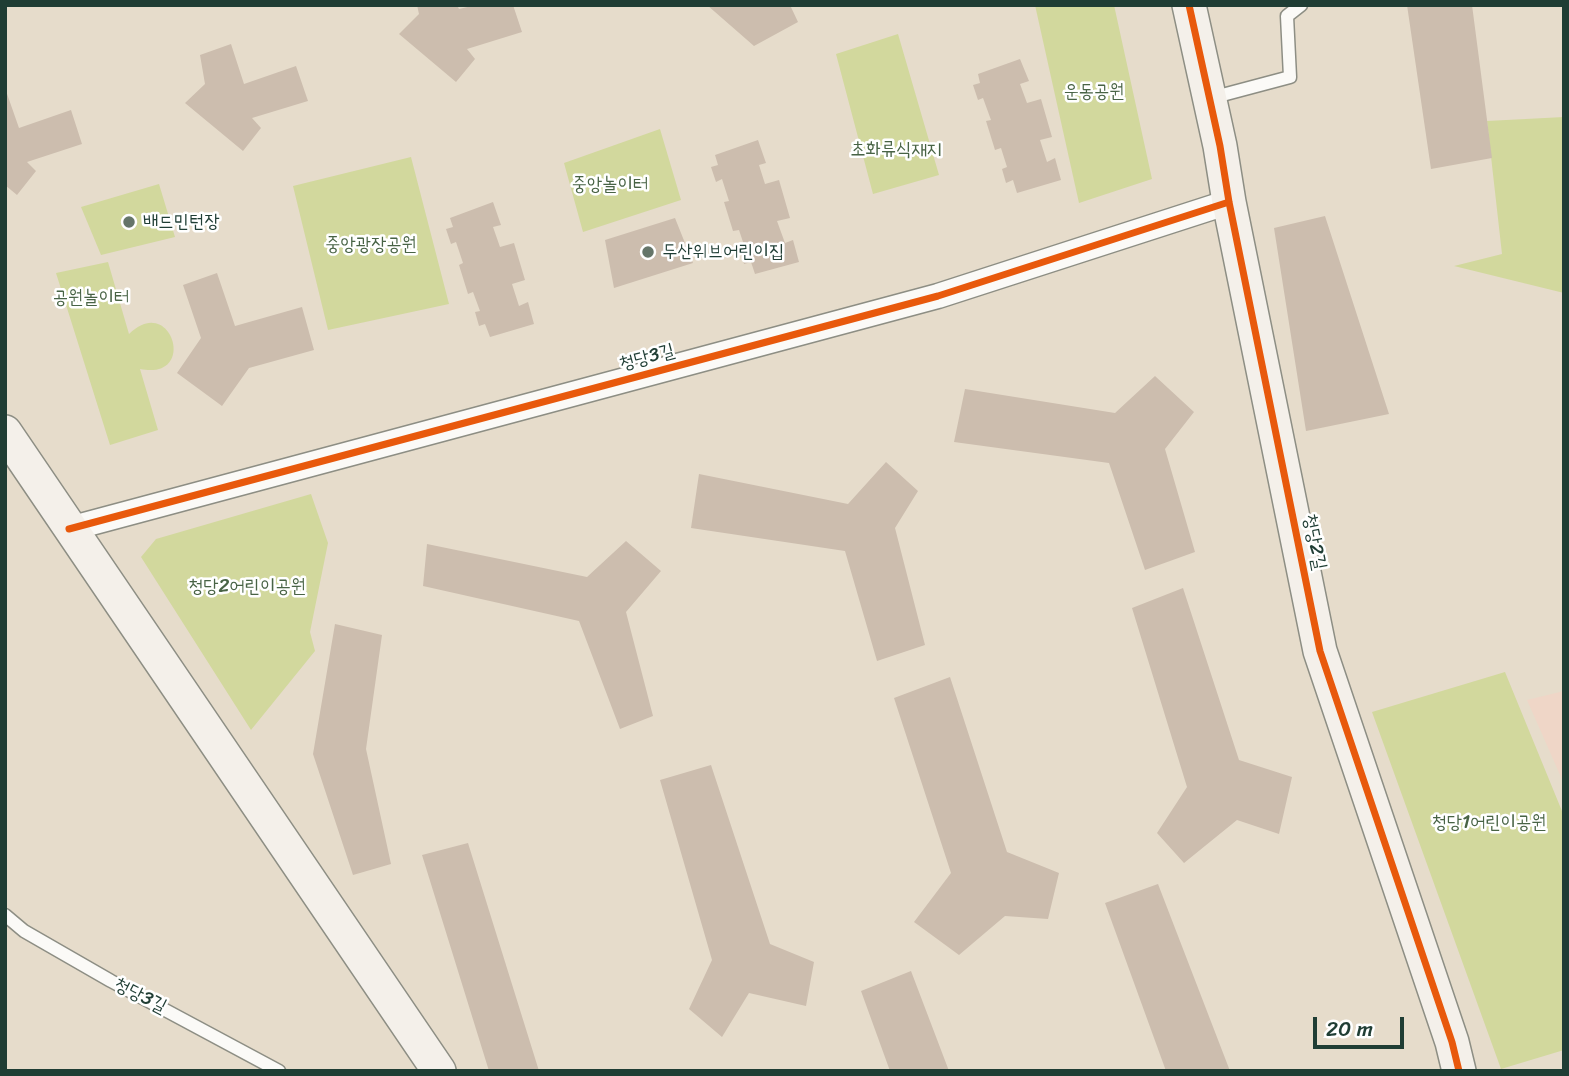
<!DOCTYPE html>
<meta charset="utf-8">
<style>
body{margin:0}
#map{position:relative;width:1569px;height:1076px;overflow:hidden;background:#e6dccb;font-family:Sriracha,sans-serif}
canvas{display:block}
.frame{position:absolute;inset:0;border:7px solid #1f3d34;pointer-events:none}
.scale{position:absolute;left:1313px;top:1017px;width:91px;height:32px;box-sizing:border-box;border:4px solid #1f3d34;border-top:0;padding-left:9px;font-size:21px;line-height:24px;white-space:nowrap;color:#1f3d34;-webkit-text-stroke:5px #fff;paint-order:stroke}
</style>
<div id="map">
<canvas width="1569" height="1076"></canvas>
<div class="frame"></div>
<div class="scale">20 m</div>
</div>
<script>
const c = document.querySelector('canvas').getContext('2d');
c.lineJoin = 'round';
function fill(path, color) { c.fillStyle = color; c.fill(path, 'evenodd'); }
function trace(path, color, width, dash) { c.strokeStyle = color; c.lineWidth = width; c.lineCap = dash ? 'butt' : 'round'; c.setLineDash(dash || []); c.stroke(path); }
function drawText(font, color, halo, rows, align = 'center') {
  c.font = font + ' Sriracha,"Poor Story",sans-serif'; c.lineWidth = 5; c.setLineDash([]); c.textBaseline = 'middle'; c.strokeStyle = halo; c.fillStyle = color; for (const [text, x, y, turn = 0] of rows) {
    c.save(); c.translate(x, y); c.rotate((+turn || 0) * Math.PI / 180); c.textAlign = isNaN(turn) ? turn : align; if (halo) c.strokeText(text, 0, 0); c.fillText(text, 0, 0); c.restore();
  }
}
const built = new Path2D(`
 M1564,691V784L1527,700Z`);
const green = new Path2D(`
 M1035,5H1114L1152,179L1079,203Z
 M898,34L939,175L873,194L836,54Z
 M1564,117V293L1454,266L1502,254L1487,121Z
 M660,129L681,200L583,232L564,163Z
 M411,157L449,304L328,330L293,186Z
 M159,184L175,237L101,255L81,207Z
 M108,262L129,334C171,292 199,381 140,369L158,430L110,445L56,273Z
 M311,494L328,543L310,632L315,651L251,730L141,557L156,539Z
 M1505,672L1564,816V1050L1501,1069L1372,712Z`);
const building = new Path2D(`
 M417,5H457L459,9L476,5H513L522,32L467,49L475,59L456,82L399,34L419,14Z
 M707,5H790L798,22L754,46Z
 M1407,5H1472L1492,158L1431,169Z
 M231,44L244,84L296,66L308,101L252,118L261,128L243,151L185,103L205,84L200,55Z
 M1020,59L1029,81L1020,84L1027,103L1041,99L1052,137L1040,140L1047,162L1055,158L1061,180L1017,193L1013,180L1006,183L1002,169L1007,167L1001,148L995,150L986,121L991,120L983,98L978,100L973,85L980,83L978,74Z
 M5,88L19,128L71,110L82,144L27,162L36,171L17,195L5,185Z
 M758,140L766,163L759,165L765,184L779,180L790,218L777,221L785,243L793,240L799,262L755,274L751,262L744,264L740,250L745,248L739,230L733,231L724,202L729,201L722,179L716,182L711,167L718,165L715,155Z
 M493,202L501,225L493,227L500,247L514,243L525,280L512,284L519,306L528,302L534,324L490,337L485,324L479,326L475,312L480,311L473,292L468,294L459,265L463,263L456,242L451,244L446,229L453,227L450,218Z
 M1325,216L1389,414L1306,431L1274,228Z
 M675,218L693,263L614,288L605,240Z
 M217,273L235,326L302,307L314,350L249,368L222,406L177,373L201,338L183,285Z
 M1155,376L1194,412L1165,449L1195,552L1145,570L1109,463L954,442L965,389L1115,413Z
 M886,462L918,491L895,528L925,645L877,661L845,551L691,528L699,474L848,504Z
 M626,541L661,571L626,612L653,716L620,729L579,621L423,586L427,544L587,577Z
 M1183,588L1239,760L1292,777L1279,834L1237,820L1184,863L1157,833L1187,787L1132,608Z
 M335,624L382,635L366,749L391,864L353,875L313,754Z
 M950,677L1007,852L1059,873L1048,919L1005,916L959,955L914,922L951,873L894,698Z
 M711,765L770,944L814,962L806,1006L749,993L722,1037L689,1009L712,960L660,780Z
 M468,843L539,1071H489L422,855Z
 M1158,884L1230,1071H1166L1105,903Z
 M911,971L949,1071H890L861,991Z`);
const lane = new Path2D(`
 M1211,98L1290,77L1287,16L1301,5
 M5,915L24,931L111,981L279,1071`);
const street = new Path2D(`
 M69,529L938,296L1229,202`);
const secondary = new Path2D(`
 M1189,5L1220,146L1229,202L1320,651L1452,1042L1459,1071
 M5,432L439,1071`);
const cycleway = new Path2D(`
 M1189,5L1220,146L1229,202L1320,651L1452,1042L1459,1071
 M69,529L938,296L1229,202`);
const markers = [
 [129,222,7,"#657569"],
 [648,252,7,"#657569"]
];
const parkNames = [
 ["운동공원",1094,92],
 ["초화류식재지",896,150],
 ["중앙놀이터",610,185],
 ["중앙광장공원",371,245],
 ["공원놀이터",91,298],
 ["청당2어린이공원",247,587],
 ["청당1어린이공원",1489,823]
];
const poiNames = [
 ["배드민턴장",143,222],
 ["두산위브어린이집",662,252]
];
const streetNames = [
 ["청당3길",647,358,-15],
 ["청당2길",1314,542,79],
 ["청당3길",140,996,27]
];
fill(built, '#efd6c7');
fill(green, '#d2d89d');
fill(building, '#ccbdae');
trace(lane, '#8d8e84', 15);
trace(street, '#8d8e84', 27);
trace(secondary, '#8d8e84', 36);
trace(lane, '#fbfaf7', 12);
trace(street, '#fbfaf7', 24);
trace(secondary, '#f4f0ea', 33);
trace(cycleway, '#e8590c', 7);
for (const [x, y, r, color] of markers) { const dot = new Path2D(); dot.arc(x, y, r, 0, 2 * Math.PI); c.fillStyle = color; c.fill(dot); trace(dot, '#fff', 2.5); }
drawText('19px', '#486345', '#fff', parkNames);
drawText('19px', '#1f3d34', '#fff', poiNames, 'left');
drawText('19px', '#1f3d34', '#fff', streetNames);
</script>
